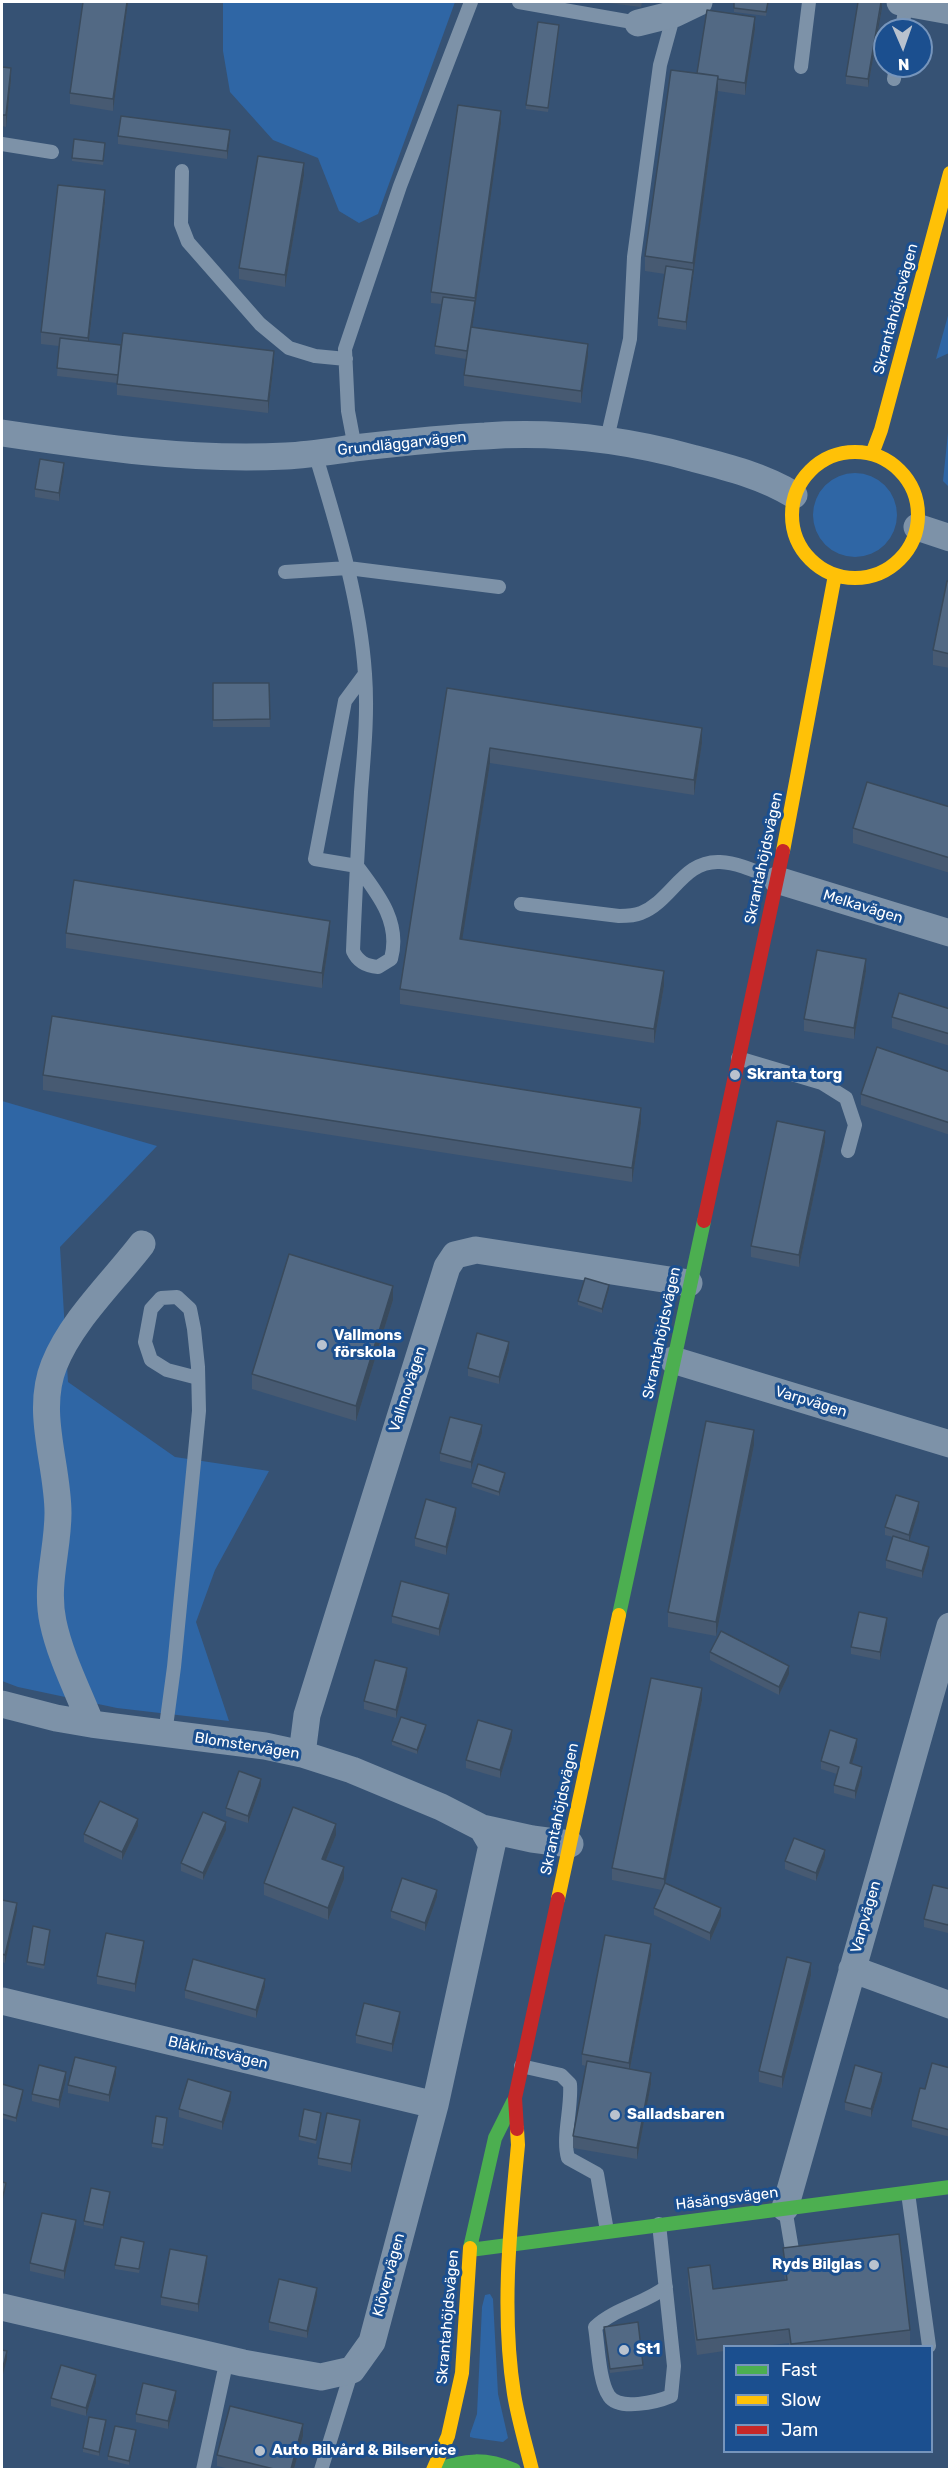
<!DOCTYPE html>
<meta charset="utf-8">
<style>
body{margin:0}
#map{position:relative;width:951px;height:2471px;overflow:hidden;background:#365274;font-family:Rubik,sans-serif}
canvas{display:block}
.frame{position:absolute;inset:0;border:3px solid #fff;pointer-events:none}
.legend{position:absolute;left:723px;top:2345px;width:210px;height:108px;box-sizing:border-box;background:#1b4f8f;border:2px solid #7695bc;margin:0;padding:8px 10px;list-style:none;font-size:18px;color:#fff}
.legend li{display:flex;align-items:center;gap:12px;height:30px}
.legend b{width:30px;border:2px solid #7695bc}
.north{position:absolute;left:873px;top:18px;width:60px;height:60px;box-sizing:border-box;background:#1b4f8f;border:2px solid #7695bc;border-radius:50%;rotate:178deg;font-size:16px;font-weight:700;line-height:24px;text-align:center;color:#fff}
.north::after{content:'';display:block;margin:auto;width:21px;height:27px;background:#b9c2ce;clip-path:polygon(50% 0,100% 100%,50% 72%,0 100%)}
</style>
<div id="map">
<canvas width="951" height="2471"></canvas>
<div class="frame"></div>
<ul class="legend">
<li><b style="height:8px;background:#4caf50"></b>Fast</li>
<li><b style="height:8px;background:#ffc107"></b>Slow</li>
<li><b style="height:8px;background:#c62828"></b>Jam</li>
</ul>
<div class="north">N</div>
</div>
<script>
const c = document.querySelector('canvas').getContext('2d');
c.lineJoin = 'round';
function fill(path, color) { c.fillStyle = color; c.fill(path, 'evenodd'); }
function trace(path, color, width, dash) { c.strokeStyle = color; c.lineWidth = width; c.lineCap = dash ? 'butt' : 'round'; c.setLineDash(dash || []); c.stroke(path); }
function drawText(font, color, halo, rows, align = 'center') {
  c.font = font + ' Rubik,sans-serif'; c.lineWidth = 6; c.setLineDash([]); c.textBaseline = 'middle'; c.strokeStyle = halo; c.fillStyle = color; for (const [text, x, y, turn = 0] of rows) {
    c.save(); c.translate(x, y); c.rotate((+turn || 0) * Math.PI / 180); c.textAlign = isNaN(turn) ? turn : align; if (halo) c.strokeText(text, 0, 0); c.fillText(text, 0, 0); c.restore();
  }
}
const green = new Path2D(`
 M223,2H455L378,214L359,223L339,211L318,158L273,140L230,92L223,51Z
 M949,312V353L936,359Z
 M949,423V487L943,481Z
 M813 515a42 42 0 1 1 84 0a42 42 0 1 1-84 0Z
 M2,1101L157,1146L60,1247L68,1382L175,1457L269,1471L215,1570L196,1622L229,1721L117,1708L18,1687L2,1681Z
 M490,2294L493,2299L498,2394L508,2438L503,2442L474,2438L470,2437V2434L477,2414L482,2307L485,2295Z`);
const lane = new Path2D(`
 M519,2L638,23
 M902,30L906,3
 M801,67L809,2
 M894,79L896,66
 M2,144L52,152
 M182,171L181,224L188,242L260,324L289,348L315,356L346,359
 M607,439L630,339L634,257L660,65L674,14
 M355,448L348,411L345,349L400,186L471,2
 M315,453C337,526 360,599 365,674C368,714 364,753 361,792C358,845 355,898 353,951C358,962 366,966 378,967L391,959C401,922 378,894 357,866L315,859L345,701L365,674
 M285,572L348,568L499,587
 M521,904L619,916C627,916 634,916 641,913C672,901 683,860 720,862C740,863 759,873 777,880
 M738,1058L822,1083L846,1098L855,1125L848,1151
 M165,1734L174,1667L199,1411L198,1367L194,1329L190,1309L177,1297L161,1298L151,1309L145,1342L151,1360L167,1370L198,1378
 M521,2066L561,2075L570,2084C572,2108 562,2137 568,2158L597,2174L607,2231
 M908,2193L929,2346
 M785,2208L794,2262
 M659,2224L674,2366L671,2396C657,2402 619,2411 609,2396C599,2382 598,2345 595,2327C615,2308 644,2304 666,2287
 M203,2470L227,2359
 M321,2470L352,2370`);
const street = new Path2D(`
 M900,2L950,11
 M638,23L674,14L699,2
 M2,433C96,447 190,461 286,456C309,455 332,451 354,448C398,443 442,438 485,436C557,431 623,439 692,458C727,467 763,476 794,495
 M917,527L950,538
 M777,880L950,933
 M673,1360L950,1444
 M2,1704L56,1718L91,1724L265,1746L302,1754L352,1770L441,1807L482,1828L532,1839L570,1844
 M91,1724C78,1691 60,1656 53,1622C45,1585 58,1550 58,1513C58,1465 35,1412 54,1365C72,1320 113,1282 142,1244
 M302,1754L307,1715L447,1267L455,1255L476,1250L689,1283
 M852,1969L950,2005
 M2,2001L435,2105
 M785,2208L950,1626
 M2,2307L243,2363L321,2377L352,2370L372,2342L435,2105L492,1845L482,1828`);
const fast = new Path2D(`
 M619,1615L704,1221
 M470,2248L495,2138L513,2102
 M470,2250L950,2187
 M437,2470C464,2459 487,2458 514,2470`);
const slow = new Path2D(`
 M792 515a63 63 0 1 1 126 0a63 63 0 1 1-126 0Z
 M872,454L881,430L950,173
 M783,851L835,575
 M558,1899L619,1615
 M517,2129L518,2145C510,2228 501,2311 514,2394C518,2419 526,2445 532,2470
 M433,2470L448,2436L462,2373L470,2248`);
const jam = new Path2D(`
 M704,1221L783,851
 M517,2129L515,2098L558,1899`);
const wall = new Path2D(`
 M83,2H128L113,111L70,104V93Z
 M600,2H642L641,7Z
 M768,2L766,16L734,12V8Z
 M882,8L868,87L846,84V76Z
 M559,29L548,112L526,109V105Z
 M755,29L745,95L718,91L686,330L658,326V318L665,274L645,271V256L697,73Z
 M2,67L11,80L6,127L2,126Z
 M501,123L472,327L588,356L581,403L464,386V375L466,359L435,354V346L441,304L431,303V292Z
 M118,136L230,138L227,159L118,144Z
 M105,147L103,165L72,161V158Z
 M304,175L285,287L239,279V268Z
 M105,202L89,341L274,362L268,413L117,395V383L57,376L59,346L41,344V332Z
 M64,471L59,501L35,497V489Z
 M950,581V668L933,665V650Z
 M213,683H269L270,727H213Z
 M447,688L702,743L694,795L490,763L462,939L664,986L654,1043L400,1004V989Z
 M950,807V873L853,843V828Z
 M66,933L330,935L322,988L66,948Z
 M866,971L854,1039L804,1031V1019Z
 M950,1009V1046L892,1028V1017Z
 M950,1072V1135L861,1105V1094Z
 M43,1075L641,1123L632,1182L43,1090Z
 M825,1142L799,1267L751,1257V1246Z
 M609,1289L602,1313L578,1305V1301Z
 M393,1300L356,1421L252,1389V1374Z
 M509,1350L499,1384L468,1376V1368Z
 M482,1433L471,1469L440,1461V1453Z
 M754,1445L716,1636L668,1627V1612Z
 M505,1477L499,1496L472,1487V1483Z
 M919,1510L909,1541L929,1555L922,1578L886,1568V1560L893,1537L885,1535V1527Z
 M456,1516L446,1555L415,1546V1538Z
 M449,1602L439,1636L392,1623V1616Z
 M887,1626L880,1660L851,1654V1647Z
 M710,1652L789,1674L779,1695L710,1660Z
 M407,1676L396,1718L364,1709V1701Z
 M702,1700L665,1883L721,1916L710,1941L654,1915V1908L662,1890L612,1880V1868Z
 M426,1729L417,1754L392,1745V1741Z
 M512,1738L500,1778L466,1768V1760Z
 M857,1747L852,1764L862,1775L855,1799L834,1793V1785L837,1774L821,1769V1761Z
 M261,1786L248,1823L226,1816V1808Z
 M138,1826L122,1860L84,1842V1834Z
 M226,1830L203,1880L181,1871V1863Z
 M336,1835L326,1860L344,1879L328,1920L264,1895V1883Z
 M825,1857L816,1881L785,1869V1861Z
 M950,1889V1928L948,1933L924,1927V1919Z
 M437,1897L425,1931L391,1918V1911Z
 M2,1900L17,1911L5,1963L2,1962Z
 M50,1934L44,1969L27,1965V1962Z
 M144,1948L135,1992L97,1984V1976Z
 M651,1955L630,2069L651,2084L637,2159L573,2148V2136L586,2066L582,2065V2054Z
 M811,1975L782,2088L759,2082V2071Z
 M265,1987L256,2018L185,1998V1990Z
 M400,2020L392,2052L356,2043V2035Z
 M950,2068V2137L912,2127V2120L925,2089Z
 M116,2075L109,2102L68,2093V2085Z
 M66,2080L59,2108L32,2101V2094Z
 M882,2081L871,2117L845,2110V2102Z
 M2,2084L23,2094L16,2122L2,2118Z
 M231,2100L222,2130L179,2117V2109Z
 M321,2117L316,2144L299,2140V2136Z
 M167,2122L163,2149L152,2147V2143Z
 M360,2128L351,2172L318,2165V2158Z
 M110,2196L103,2229L84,2225V2221Z
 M76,2228L64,2279L30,2271V2263Z
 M144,2246L139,2273L115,2269V2265Z
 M783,2248L910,2330V2345L894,2346H789V2343L763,2346H724V2351L697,2355L688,2283V2268L713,2289L785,2281L783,2263Z
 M207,2264L198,2312L161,2305V2297Z
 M317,2296L307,2338L269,2330V2322Z
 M604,2327L643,2365V2369L610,2373Z
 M96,2383L86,2416L51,2406V2398Z
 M176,2399L168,2429L136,2422V2414Z
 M106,2424L99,2456L83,2452V2448Z
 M136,2434L129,2465L108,2460V2456Z
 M303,2436L294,2469H230L217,2466V2455Z`);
const shadedWall = new Path2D(`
 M127,2H128L113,111V99Z
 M882,2V8L868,87V79Z
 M755,17V29L745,95V83Z
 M11,68V80L6,127V115Z
 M718,76V91L693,278V263Z
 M501,111V123L468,359V351L475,298Z
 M230,130V138L227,159V151Z
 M304,163V175L285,287V275Z
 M105,190V202L88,349V338Z
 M693,270V278L686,330V322Z
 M588,344V356L581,403V391Z
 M274,351V362L268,413V401Z
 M64,463V471L59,501V493Z
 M702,728V743L694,795V780Z
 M490,748V763L460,954V939Z
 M330,921V935L322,988V973Z
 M866,959V971L854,1039V1028Z
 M664,971V986L654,1043V1029Z
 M641,1108V1123L632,1182V1168Z
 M825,1131V1142L799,1267V1255Z
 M609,1285V1289L602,1313V1309Z
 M393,1286V1300L356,1421V1406Z
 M509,1342V1350L499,1384V1377Z
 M482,1425V1433L471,1469V1462Z
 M754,1430V1445L716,1636V1622Z
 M505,1473V1477L499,1496V1492Z
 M919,1502V1510L909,1542V1535Z
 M456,1508V1516L446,1555V1547Z
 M929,1547V1555L922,1578V1571Z
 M449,1594V1602L439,1636V1629Z
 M887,1618V1626L880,1660V1652Z
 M789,1666V1674L779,1695V1687Z
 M407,1668V1676L396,1718V1710Z
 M702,1688V1700L664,1890V1879Z
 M426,1725V1729L417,1754V1750Z
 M512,1730V1738L500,1778V1770Z
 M857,1739V1747L850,1771V1763Z
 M862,1767V1775L855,1799V1791Z
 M261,1779V1786L248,1823V1816Z
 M138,1819V1826L122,1860V1852Z
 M226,1822V1830L203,1880V1873Z
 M336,1824V1835L322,1870V1859Z
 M825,1850V1857L816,1881V1873Z
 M344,1867V1879L328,1920V1908Z
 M437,1890V1897L425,1931V1923Z
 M17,1903V1911L5,1963V1955Z
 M721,1908V1916L710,1941V1933Z
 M144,1941V1948L135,1992V1984Z
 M651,1944V1955L629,2074V2063Z
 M811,1963V1975L782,2088V2077Z
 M265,1979V1987L256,2018V2010Z
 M400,2012V2020L392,2052V2044Z
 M116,2067V2075L109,2102V2095Z
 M66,2072V2080L59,2108V2100Z
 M651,2073V2084L637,2159V2148Z
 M882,2073V2081L871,2117V2109Z
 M23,2090V2094L16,2122V2118Z
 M231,2092V2100L222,2130V2122Z
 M360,2120V2128L351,2172V2164Z
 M110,2192V2196L103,2229V2225Z
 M76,2220V2228L64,2279V2271Z
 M207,2256V2264L198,2312V2304Z
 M317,2288V2296L307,2338V2331Z
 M7,2351V2359L2,2378V2371Z
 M96,2375V2383L86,2416V2408Z
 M176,2391V2399L168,2429V2421Z
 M106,2420V2424L99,2456V2452Z
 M303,2424V2436L294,2469H291Z
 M136,2430V2434L129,2465V2461Z`);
const building = new Path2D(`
 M83,2H127L113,99L70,93Z
 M734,2H768L766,12L734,8Z
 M858,2H881L868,79L846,76Z
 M707,10L755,17L745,83L718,79V76L697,73Z
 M538,22L559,25L548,108L526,105Z
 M2,67L11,68L6,115H2Z
 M671,70L718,76L693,263L645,256Z
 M458,105L501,111L475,298L431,292Z
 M121,116L230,130L227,151L118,136Z
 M74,139L105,143L103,161L72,158Z
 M258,156L304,163L285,275L239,268Z
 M58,185L105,190L88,338L41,332Z
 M666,266L693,270L686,322L658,318Z
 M443,297L475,301L467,351L435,346Z
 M471,327L588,344L581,391L464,375Z
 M123,333L274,351L268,401L117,384Z
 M60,338L121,345L118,375L57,368Z
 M40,459L64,463L59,493L35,489Z
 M947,581H950V654L933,650Z
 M213,683H269L270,719L213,720Z
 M447,688L702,728L694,780L490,748L460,939L664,971L654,1029L400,989Z
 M867,782L950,807V858L853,828Z
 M74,880L330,921L322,973L66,933Z
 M817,950L866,959L854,1028L804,1019Z
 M899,993L950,1009V1034L892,1017Z
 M52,1016L641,1108L632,1168L43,1075Z
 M877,1047L950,1072V1123L861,1094Z
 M777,1121L825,1131L799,1255L751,1246Z
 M289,1254L393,1286L356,1406L252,1374Z
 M585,1278L609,1285L602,1309L578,1301Z
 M477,1333L509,1342L499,1377L468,1368Z
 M450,1417L482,1425L471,1462L440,1453Z
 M706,1421L754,1430L716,1622L668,1612Z
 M478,1464L505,1473L499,1492L472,1483Z
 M896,1495L919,1502L909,1535L885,1527Z
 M426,1499L456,1508L446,1547L415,1538Z
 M893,1536L929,1547L922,1571L886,1560Z
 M401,1581L449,1594L439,1629L392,1616Z
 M859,1612L887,1618L880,1652L851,1647Z
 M721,1631L789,1666L779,1687L710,1652Z
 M375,1660L407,1668L396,1710L364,1701Z
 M651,1678L702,1688L664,1879L612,1868Z
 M401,1717L426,1725L417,1750L392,1741Z
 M478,1720L512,1730L500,1770L466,1760Z
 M830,1730L857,1739L850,1763L862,1767L855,1791L834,1785L839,1767L821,1761Z
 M239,1771L261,1779L248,1816L226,1808Z
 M100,1801L138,1819L122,1852L84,1834Z
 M293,1807L336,1824L322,1859L344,1867L328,1908L264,1883Z
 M203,1812L226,1822L203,1873L181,1863Z
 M794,1838L825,1850L816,1873L785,1861Z
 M402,1878L437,1890L425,1923L391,1911Z
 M665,1883L721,1908L710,1933L654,1908Z
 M933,1885L950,1889V1920L948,1925L924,1919Z
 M2,1900L17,1903L5,1955L2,1954Z
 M33,1926L50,1930L44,1965L27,1962Z
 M106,1933L144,1941L135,1984L97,1976Z
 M605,1935L651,1944L629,2063L582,2054Z
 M787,1957L811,1963L782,2077L759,2071Z
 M193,1959L265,1979L256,2010L185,1990Z
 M364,2003L400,2012L392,2044L356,2035Z
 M75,2057L116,2067L109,2095L68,2085Z
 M587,2061L651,2073L637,2148L573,2136Z
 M932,2063L950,2068V2130L912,2120L920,2088L925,2089Z
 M39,2065L66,2072L59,2100L32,2094Z
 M855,2065L882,2073L871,2109L845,2102Z
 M188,2079L231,2092L222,2122L179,2109Z
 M2,2084L23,2090L16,2118L2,2114Z
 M304,2109L321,2113L316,2140L299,2136Z
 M327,2113L360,2120L351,2164L318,2158Z
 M156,2116L167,2118L163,2145L152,2143Z
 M2,2182L6,2183L2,2200Z
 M91,2188L110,2192L103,2225L84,2221Z
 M42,2213L76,2220L64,2271L30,2263Z
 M899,2234L910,2330L791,2344L789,2329L697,2340L688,2268L710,2265L713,2289L787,2280L783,2248Z
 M121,2237L144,2242L139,2269L115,2265Z
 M170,2249L207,2256L198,2304L161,2297Z
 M279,2279L317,2288L307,2331L269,2322Z
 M638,2322L643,2365L610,2369L604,2327Z
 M2,2350L7,2351L2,2371Z
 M61,2365L96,2375L86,2408L51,2398Z
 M143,2383L176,2391L168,2421L136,2414Z
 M230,2406L303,2424L291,2469H274L217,2455Z
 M89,2417L106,2420L99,2452L83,2448Z
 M115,2426L136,2430L129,2461L108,2456Z`);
const markers = [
 [735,1075,6,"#b9c2ce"],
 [322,1345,6,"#b9c2ce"],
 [615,2115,6,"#b9c2ce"],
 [874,2265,6,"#b9c2ce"],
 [624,2350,6,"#b9c2ce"],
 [260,2451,6,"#b9c2ce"]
];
const streetNames = [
 ["Skrantahöjdsvägen",896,309,-75],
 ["Grundläggarvägen",402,444,-6],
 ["Skrantahöjdsvägen",764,858,-78],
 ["Melkavägen",863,907,17],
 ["Skrantahöjdsvägen",662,1333,-78],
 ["Vallmovägen",408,1389,-72],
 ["Varpvägen",811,1402,17],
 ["Blomstervägen",247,1746,9],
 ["Skrantahöjdsvägen",560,1809,-78],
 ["Varpvägen",866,1917,-74],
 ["Blåklintsvägen",218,2053,13],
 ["Häsängsvägen",727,2199,-7],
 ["Klövervägen",389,2275,-75],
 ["Skrantahöjdsvägen",448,2317,-85]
];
const poiNames = [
 ["Skranta torg",747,1075],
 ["Vallmons",334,1336],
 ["förskola",334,1353],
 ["Salladsbaren",627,2115],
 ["Ryds Bilglas",862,2265,"right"],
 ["St1",636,2350],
 ["Auto Bilvård & Bilservice",272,2451]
];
fill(green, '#2f66a5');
trace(lane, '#7d92a8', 14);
trace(street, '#7d92a8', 27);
trace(fast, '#4caf50', 14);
trace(slow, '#ffc107', 14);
trace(jam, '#c62828', 14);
fill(wall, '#475a72');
fill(shadedWall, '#394a5c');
fill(building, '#526984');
trace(building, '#394a5c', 1.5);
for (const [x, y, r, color] of markers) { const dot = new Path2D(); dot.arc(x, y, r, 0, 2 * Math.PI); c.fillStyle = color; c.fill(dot); trace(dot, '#1b4f8f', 2); }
drawText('15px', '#fff', '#1b4f8f', streetNames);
drawText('bold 15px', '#fff', '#1b4f8f', poiNames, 'left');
</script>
